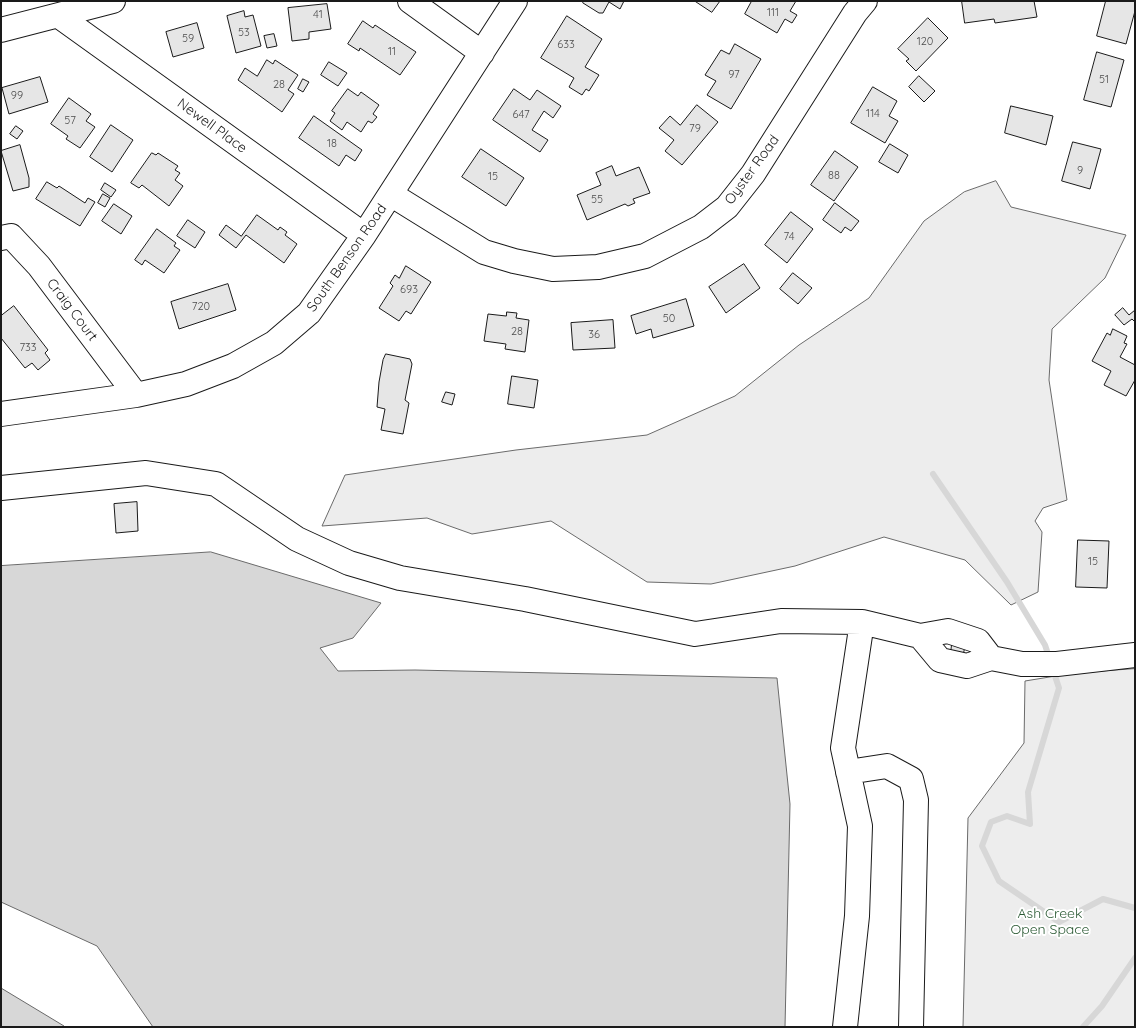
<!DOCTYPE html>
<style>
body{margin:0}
#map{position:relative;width:1136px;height:1028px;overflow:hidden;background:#fff;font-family:Quicksand,sans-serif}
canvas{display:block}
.frame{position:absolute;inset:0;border:2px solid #1a1a1a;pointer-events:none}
</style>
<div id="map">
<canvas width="1136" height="1028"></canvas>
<div class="frame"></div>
</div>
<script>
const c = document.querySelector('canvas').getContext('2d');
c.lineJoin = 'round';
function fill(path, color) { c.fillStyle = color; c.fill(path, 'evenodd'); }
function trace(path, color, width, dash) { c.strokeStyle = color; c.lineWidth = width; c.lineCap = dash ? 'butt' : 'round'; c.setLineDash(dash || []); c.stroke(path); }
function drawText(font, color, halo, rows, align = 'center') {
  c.font = font + ' Quicksand,sans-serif'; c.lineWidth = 4; c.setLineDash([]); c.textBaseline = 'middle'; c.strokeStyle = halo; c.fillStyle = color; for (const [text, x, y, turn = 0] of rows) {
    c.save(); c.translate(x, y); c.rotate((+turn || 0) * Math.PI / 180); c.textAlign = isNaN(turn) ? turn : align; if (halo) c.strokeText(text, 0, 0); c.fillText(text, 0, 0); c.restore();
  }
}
const green = new Path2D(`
 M996,181L1011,207L1126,235L1105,278L1052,329L1049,380L1067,500L1043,508L1035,521L1042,532L1038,592L1011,605L965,560L884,537L795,566L711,584L647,582L551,521L472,534L427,518L322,526L345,475L516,450L647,435L735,396L799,345L869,298L924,221L964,192Z
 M1135,669V1027H963L968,818L1024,743L1025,681L1074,673Z`);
const water = new Path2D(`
 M211,552L381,603L353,638L320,648L338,671L415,670L777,678L790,804L785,1027H153L97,946L1,902V566Z
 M1,988L64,1026L65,1027H1Z`);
const stream = new Path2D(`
 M933,474L1007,582L1045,645L1050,660
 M1053,670L1059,688L1028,792L1030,824L1007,816L991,822L982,846L999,881L1059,922L1103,899L1135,908
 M1083,1027L1102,1006L1135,958`);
const building = new Path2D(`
 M584,1H624L620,9L609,2L603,13H599L583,3Z
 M695,1H720L712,12Z
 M752,1H796L790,11L797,15L792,23L785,19L777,33L745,14Z
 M962,1H1034L1037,17L995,23L994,19L965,23Z
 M1106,1H1135V11L1126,44L1097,36Z
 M327,4L331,29L309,32V39L292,41L288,8Z
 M244,11L245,17L253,15L261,46L236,53L227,16Z
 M567,16L602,39L585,67L599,75L589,91L586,89L582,95L569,87L574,78L541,58Z
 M928,18L948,38L916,71L906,61L909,59L898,49Z
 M363,21L373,28L375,25L416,52L400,75L360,48L359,51L348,44Z
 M197,23L204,48L173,57L166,32Z
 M274,34L277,46L267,48L264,36Z
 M735,44L761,59L731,109L707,95L716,81L705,75L721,50L729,54Z
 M1097,52L1124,60L1111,107L1084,100Z
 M267,60L273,64L275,60L298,75L288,90L294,94L282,112L238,80L245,68L257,76Z
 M329,62L347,73L338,86L321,75Z
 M919,76L935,91L924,102L909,87Z
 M40,77L48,102L9,114L2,88Z
 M303,79L309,82L303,92L298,89Z
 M873,87L897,101L889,116L898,121L885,143L851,123Z
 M348,89L358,96L361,92L379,105L373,114L377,117L372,123L368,121L361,132L347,122L342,130L330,121L335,113L332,111Z
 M514,89L530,100L537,90L561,106L553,118L544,111L532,130L548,140L540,152L493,120Z
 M69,98L91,114L86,121L95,127L80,148L66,139L68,136L51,124Z
 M697,105L718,122L682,165L665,151L674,140L659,128L670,116L680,125Z
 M1011,106L1053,116L1046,145L1005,133Z
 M314,116L362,150L355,161L346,155L339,166L299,138Z
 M111,125L133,140L112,172L90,157Z
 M16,126L23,131L17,139L10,134Z
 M1073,142L1101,149L1090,189L1062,181Z
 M890,144L908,155L898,173L879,162Z
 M20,145L29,178V187L13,191L1,151Z
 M481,149L524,178L506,206L462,177Z
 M835,151L858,167L834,201L811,185Z
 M152,153L156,155L158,153L178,166L175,170L180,173L175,180L183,186L169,206L142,185L139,188L131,183Z
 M612,166L616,176L639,167L650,193L633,199L635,203L628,206L625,204L587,220L577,195L601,185L596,173Z
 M47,182L57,188L59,186L85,203L88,198L95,202L80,226L36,199Z
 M105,183L116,190L111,197L101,190Z
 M103,194L110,198L105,207L98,203Z
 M835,203L859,221L851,231L845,227L841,233L823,220Z
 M114,204L132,216L121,234L102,221Z
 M791,212L813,229L787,263L765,245Z
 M257,215L278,230L280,227L287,232L285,235L297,244L284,263L246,235L236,248L219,235L226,225L241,236Z
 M188,220L205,232L195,248L177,236Z
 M157,229L176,243L174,246L180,250L164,273L145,260L142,265L135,260Z
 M744,264L760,288L726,313L709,287Z
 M406,266L431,282L411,314L406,311L399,321L379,308L393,286L390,283L395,275L399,278Z
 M793,273L812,288L798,304L780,289Z
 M228,284L236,310L179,329L171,302Z
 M686,299L694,326L653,338L651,329L636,334L631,316Z
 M14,306L48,350L45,353L50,360L38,370L32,363L25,368L1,338V316Z
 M1123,308L1129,315L1135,310V322L1132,319L1124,325L1115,315Z
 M507,312L517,313L516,318L529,320L525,352L505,349L506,344L484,341L488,314L506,316Z
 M613,320L615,348L573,350L571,323Z
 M1113,329L1127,336L1124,343L1127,344L1120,357L1135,365V380L1126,396L1104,385L1111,371L1092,361L1107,333L1110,335Z
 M386,354L410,359L412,364L405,400L409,403L403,434L381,430L385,409L377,407L379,382L383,360Z
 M512,376L538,380L534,408L508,404Z
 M446,392L455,394L452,405L442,402Z
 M137,502L138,531L116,533L114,504Z
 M1078,540L1109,541L1107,588L1076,587Z
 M952,644L965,647L963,655L951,653Z`);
const minor = new Path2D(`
 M410,1L482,53
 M59,16L364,235
 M1,30L113,1
 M392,195L484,252L514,261L553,269L598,267L645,256L701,227L727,207L753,174L855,13L865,1
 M1,238L11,236L39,266L136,395
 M1,414L136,395L186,384L233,366L274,343L309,313L364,235L515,1
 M1,488L146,473L216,484L297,539L349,563L400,578L525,599L695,634L781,621L862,622L920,636L948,631L978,641L991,658
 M920,636L940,660L967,666L991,658L1022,664H1057L1135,655
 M848,772L887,766L911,779L916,800L911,1027
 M845,1027L857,916L860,826L843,748L862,622`);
const numberNames = [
 ["111",773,13],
 ["41",318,15],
 ["53",244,33],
 ["59",188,39],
 ["120",925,42],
 ["633",566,45],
 ["11",392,52],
 ["97",734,75],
 ["51",1104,80],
 ["28",279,85],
 ["99",17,96],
 ["114",873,114],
 ["647",521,115],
 ["57",70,121],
 ["79",695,129],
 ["18",332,144],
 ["9",1080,171],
 ["88",834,176],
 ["15",493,177],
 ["55",597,200],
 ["74",789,237],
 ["693",409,290],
 ["720",201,307],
 ["50",669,319],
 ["28",517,332],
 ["36",594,335],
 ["733",28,348],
 ["15",1093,562]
];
const streetNames = [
 ["Newell Place",212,126,36],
 ["Oyster Road",752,170,-54],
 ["South Benson Road",347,258,-55],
 ["Craig Court",72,310,53]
];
const parkNames = [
 ["Ash Creek",1050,914],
 ["Open Space",1050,930]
];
fill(green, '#ededed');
trace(green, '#6a6a6a', 1);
fill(water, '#d7d7d7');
trace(water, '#6a6a6a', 1);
trace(stream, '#d7d7d7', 6);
fill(building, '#e6e6e6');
trace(building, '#1a1a1a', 1);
trace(minor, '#1a1a1a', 26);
trace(minor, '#fff', 24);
drawText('11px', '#4d4d4d', null, numberNames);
drawText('14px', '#1a1a1a', '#fff', streetNames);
drawText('14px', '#2b5a34', '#fff', parkNames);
</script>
